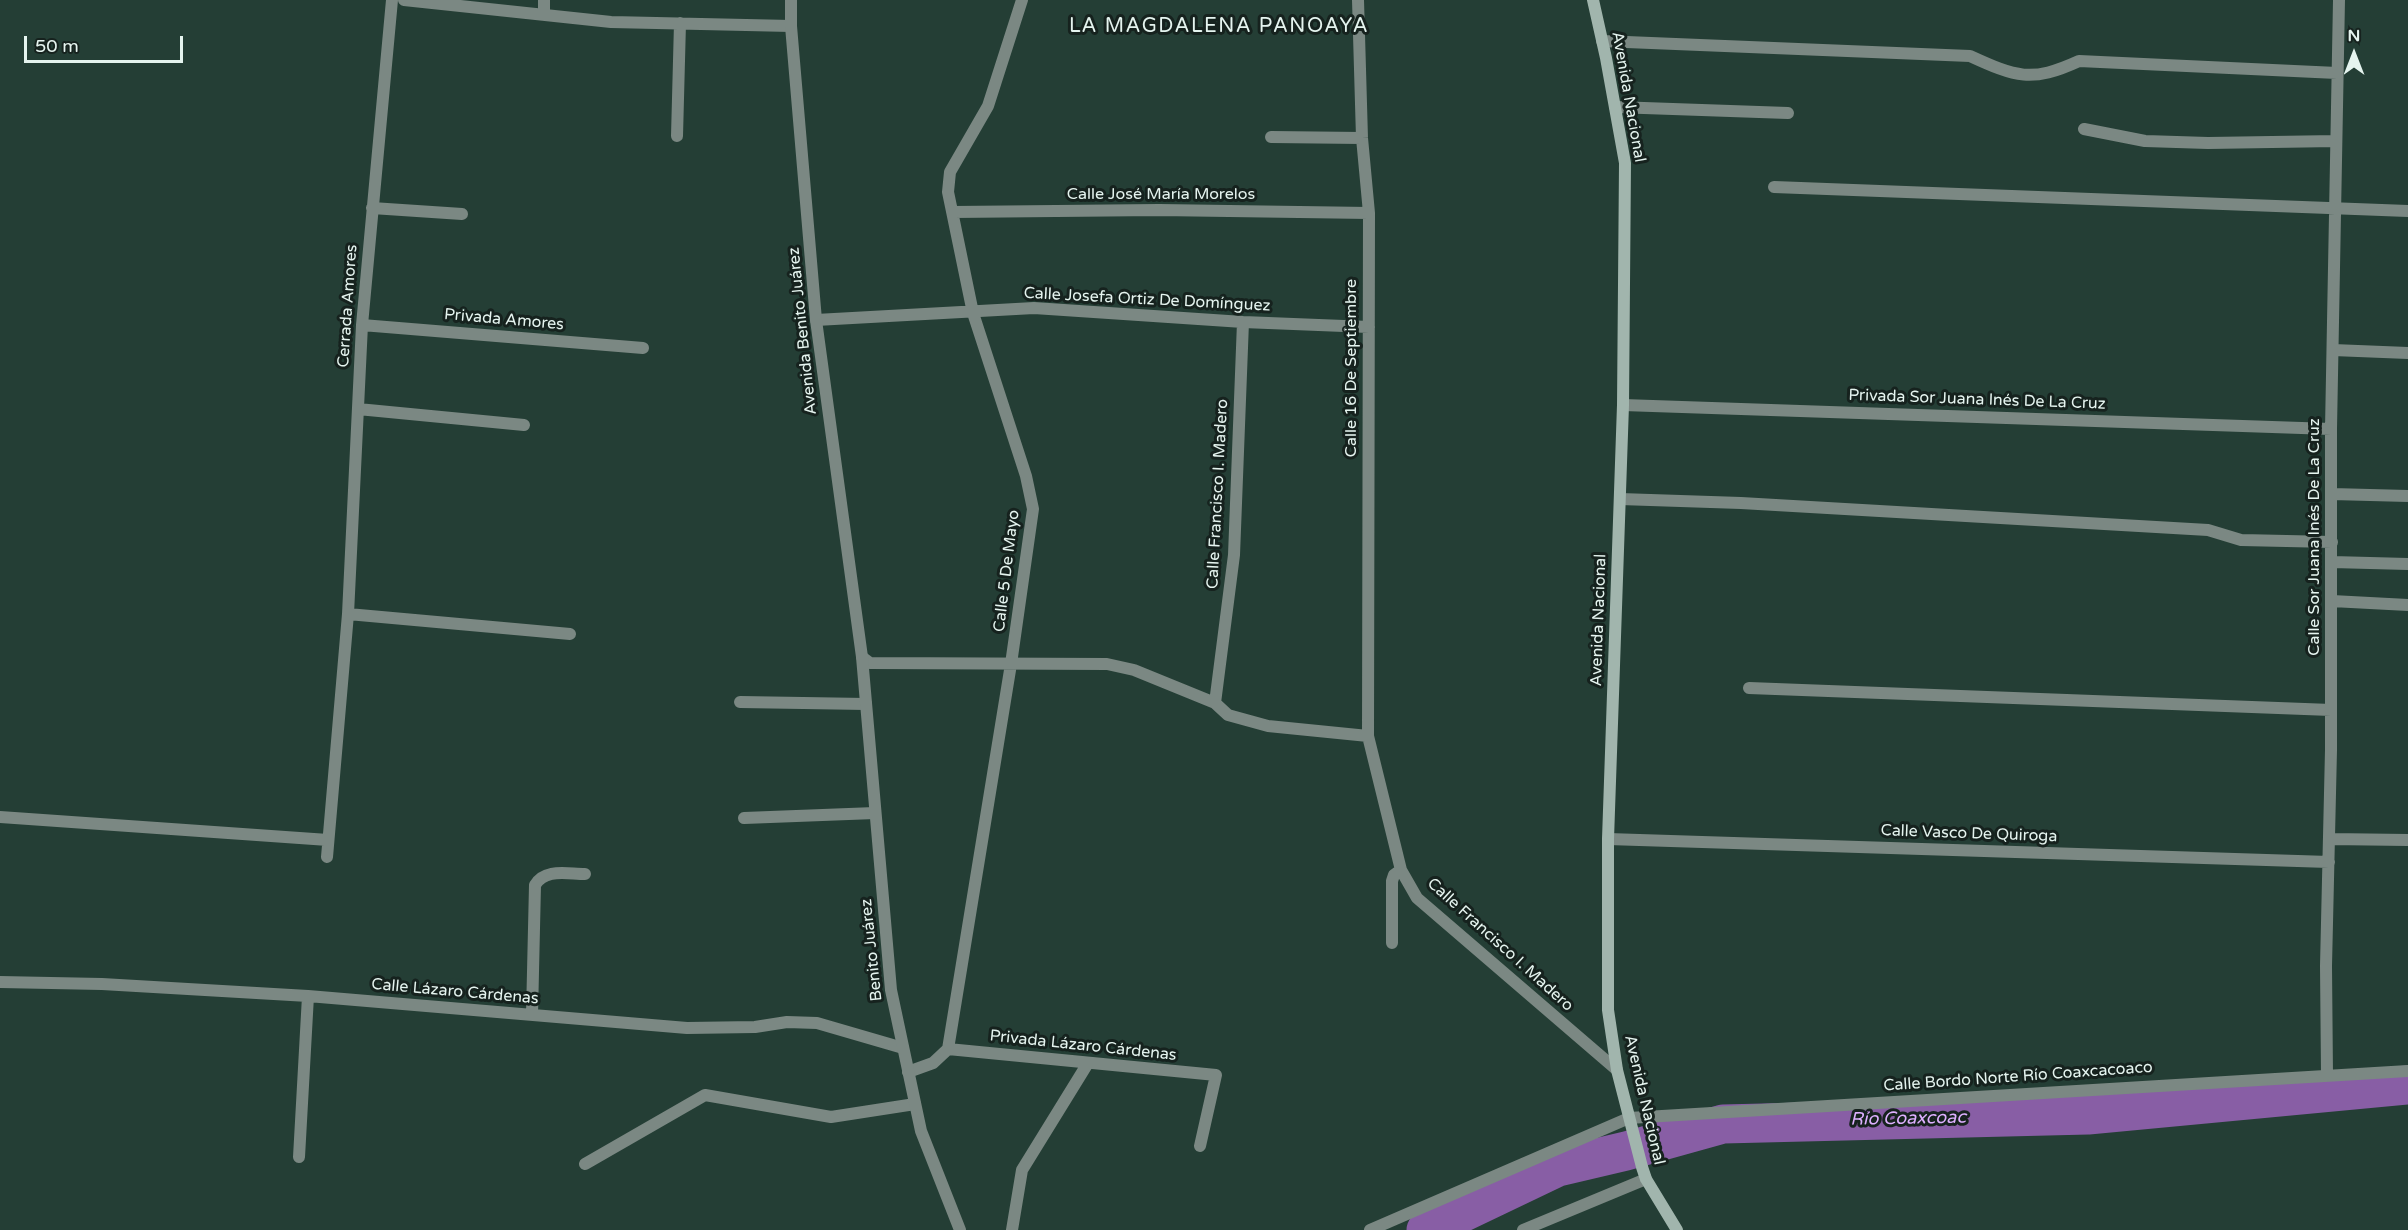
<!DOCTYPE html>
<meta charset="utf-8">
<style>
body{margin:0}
#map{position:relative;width:2408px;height:1230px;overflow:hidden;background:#243e35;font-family:"Varela Round",sans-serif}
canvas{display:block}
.north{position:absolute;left:2324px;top:24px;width:60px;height:60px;-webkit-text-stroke:4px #16221e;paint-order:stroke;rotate:0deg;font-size:16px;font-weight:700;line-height:24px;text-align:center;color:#e5f4ef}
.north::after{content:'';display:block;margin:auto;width:21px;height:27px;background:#e5f4ef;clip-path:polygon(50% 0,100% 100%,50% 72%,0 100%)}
.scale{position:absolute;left:24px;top:36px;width:159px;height:27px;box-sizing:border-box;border:3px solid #e5f4ef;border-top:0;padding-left:8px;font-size:18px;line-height:21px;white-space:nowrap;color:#e5f4ef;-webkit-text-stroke:4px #16221e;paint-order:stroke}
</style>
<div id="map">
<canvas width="2408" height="1230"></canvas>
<div class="north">N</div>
<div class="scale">50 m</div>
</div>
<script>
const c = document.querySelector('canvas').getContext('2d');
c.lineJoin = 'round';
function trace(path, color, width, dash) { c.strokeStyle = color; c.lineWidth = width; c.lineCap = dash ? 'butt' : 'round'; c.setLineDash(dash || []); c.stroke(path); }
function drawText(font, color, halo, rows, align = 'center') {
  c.font = font + ' "Varela Round",sans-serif'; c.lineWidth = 6; c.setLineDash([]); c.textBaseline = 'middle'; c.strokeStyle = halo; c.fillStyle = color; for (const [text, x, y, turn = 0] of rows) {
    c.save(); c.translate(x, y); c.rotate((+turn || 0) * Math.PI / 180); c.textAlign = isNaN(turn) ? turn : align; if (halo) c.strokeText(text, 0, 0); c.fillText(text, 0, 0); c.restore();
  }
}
const river = new Path2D(`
 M1426,1230L1558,1167L1626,1151L1723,1124L2088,1115L2408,1085`);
const minor = new Path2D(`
 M404,0L611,22L791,26
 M1358,0L1362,138L1369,213L1368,736L1401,870L1417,898L1617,1070
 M544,15V0
 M1602,41L1970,56C2016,77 2031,83 2079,61L2337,73
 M1615,107L1788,113
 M2084,129L2145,141L2208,143L2336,141
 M677,136L680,23
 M1271,137L1362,138
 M1774,187L2408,211
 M372,208L462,214
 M953,212L1159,210L1369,213
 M816,320L1034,308L1243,322L1369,327
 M362,325L643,348
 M2333,350L2408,353
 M1623,405L2331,429
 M358,409L524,425
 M2332,494L2408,496
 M1620,499L1741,503L2208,530L2241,540L2332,542
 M2332,562L2408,564
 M2332,601L2408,605
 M348,614L570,634
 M862,657L870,663L1107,664L1134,670L1215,703L1228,715L1268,726L1368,736
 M1749,688L2331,710
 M740,702L866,704
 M1215,703L1234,555L1243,322
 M0,817L328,840
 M744,818L875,813
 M1608,839L2329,862
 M2329,839L2408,840
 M327,857L348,614L362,325L392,0
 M1392,943V881L1394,875L1401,870
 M0,982L102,984L308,996L687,1028L755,1027L787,1022L817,1023L903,1048
 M532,1015L535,885C545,868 567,874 585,874
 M948,1049L1216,1075L1200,1146
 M908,1072L933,1063L948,1049L1011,664L1033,509L1026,476L973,313L948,192L950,172L988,106L1022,0
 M2327,1075L2326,966L2331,750V429L2339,0
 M299,1157L308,996
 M585,1164L705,1095L831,1117L915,1104
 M1012,1230L1022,1170L1088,1063
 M1370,1230L1629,1118L2408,1071`);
const tertiary = new Path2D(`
 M791,0V26L816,320L862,657L891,990L921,1131L960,1230
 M1523,1230L1646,1179`);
const secondary = new Path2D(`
 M1593,0L1606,58L1625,163L1623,405L1608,839V1010L1617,1070L1642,1167L1646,1179L1677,1230`);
const streetNames = [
 ["Avenida Nacional",1628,97,80],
 ["Calle José María Morelos",1161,195],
 ["Calle Josefa Ortiz De Domínguez",1147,300,3],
 ["Cerrada Amores",348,306,-86],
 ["Privada Amores",504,320,5],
 ["Avenida Benito Juárez",803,331,-96],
 ["Calle 16 De Septiembre",1352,368,-90],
 ["Privada Sor Juana Inés De La Cruz",1977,400,2],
 ["Calle Francisco I. Madero",1218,494,-87],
 ["Calle Sor Juana Inés De La Cruz",2315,537,-90],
 ["Calle 5 De Mayo",1007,571,-83],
 ["Avenida Nacional",1599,620,-88],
 ["Calle Vasco De Quiroga",1969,834,2],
 ["Calle Francisco I. Madero",1500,945,42],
 ["Benito Juárez",872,950,-96],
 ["Calle Lázaro Cárdenas",455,992,5],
 ["Privada Lázaro Cárdenas",1083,1046,6],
 ["Calle Bordo Norte Río Coaxcacoaco",2018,1077,-4],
 ["Avenida Nacional",1644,1100,77]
];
const waterNames = [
 ["Río Coaxcoac",1908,1119,-1]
];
const quarterNames = [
 ["LA MAGDALENA PANOAYA",1219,27]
];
trace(river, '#885ea5', 39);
trace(minor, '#7b8883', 12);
trace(tertiary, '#7b8883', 12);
trace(secondary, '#a1b5ad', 12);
drawText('16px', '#e5f4ef', '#16221e', streetNames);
drawText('italic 18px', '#deb0ff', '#16221e', waterNames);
c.letterSpacing = '1.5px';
drawText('20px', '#e5f4ef', '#16221e', quarterNames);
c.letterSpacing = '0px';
</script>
